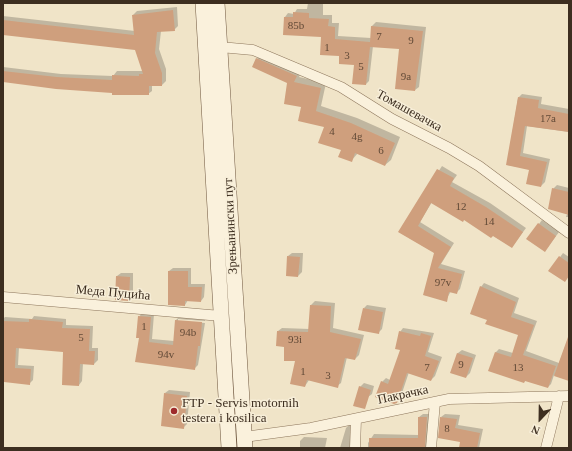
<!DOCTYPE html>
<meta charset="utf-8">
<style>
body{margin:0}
#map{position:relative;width:572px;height:451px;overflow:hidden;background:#f0e4c8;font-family:"Times New Roman",serif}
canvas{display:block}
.frame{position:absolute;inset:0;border:4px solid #3d2e20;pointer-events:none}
.north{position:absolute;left:520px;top:399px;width:40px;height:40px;-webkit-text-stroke:3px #f7eed8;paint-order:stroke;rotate:202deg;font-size:11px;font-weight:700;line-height:16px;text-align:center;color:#3d2e20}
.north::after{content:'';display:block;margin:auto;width:14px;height:18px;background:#3d2e20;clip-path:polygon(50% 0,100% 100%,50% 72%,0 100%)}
</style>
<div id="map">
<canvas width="572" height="451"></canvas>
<div class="frame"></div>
<div class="north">N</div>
</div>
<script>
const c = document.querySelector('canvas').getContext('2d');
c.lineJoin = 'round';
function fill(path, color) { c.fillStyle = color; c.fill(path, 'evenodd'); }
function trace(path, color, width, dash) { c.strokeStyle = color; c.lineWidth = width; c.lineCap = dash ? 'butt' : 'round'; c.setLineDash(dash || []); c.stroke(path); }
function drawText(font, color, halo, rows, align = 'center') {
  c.font = font + ' "Times New Roman",serif'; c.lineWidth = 3; c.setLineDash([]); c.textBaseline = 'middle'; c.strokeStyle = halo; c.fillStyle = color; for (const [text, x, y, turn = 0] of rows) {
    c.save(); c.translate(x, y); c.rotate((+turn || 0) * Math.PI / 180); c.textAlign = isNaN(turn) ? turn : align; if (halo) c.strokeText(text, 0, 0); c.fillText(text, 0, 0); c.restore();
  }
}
const shadow = new Path2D(`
 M308,3H323V15H332V23H339L338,36L371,38L372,26L376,22L426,27L419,87L415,90L400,48L373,46L369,81L366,84L355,64L341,55L322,36L285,17L288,13L294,14L297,9H307Z
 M177,7L178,26L174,30L161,31L159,49L166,69V81L162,85H152V91L148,94L3,81V67L61,74L113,76L117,71H143L136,49L3,34V16L135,31L133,15L137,11Z
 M262,53L302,70L299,77L326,83L321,106L357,118L400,137L391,160L385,165L358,153L351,161L325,126L302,106L288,82L257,59Z
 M522,94L542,97L541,104L569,109V132L527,126L523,153L550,159L545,182L541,186L530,169L507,165L518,98Z
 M442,166L457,175L452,182L490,203L526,228L512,247L465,219L432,202L420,222L454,243L441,264L465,271L460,289L456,293L451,291L446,300L424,295L435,253L399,232Z
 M557,185L569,188V217H566L567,214L553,189Z
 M542,220L559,232L548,247L539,224Z
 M292,253H303L302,272L298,276L288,256Z
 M563,253L569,257V276L550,271Z
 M173,268H191V284H205L204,297L201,301L188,300L185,305L169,271Z
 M121,273H133V296L129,300L117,276Z
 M484,283L519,298L514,313L537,321L526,351L559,363L569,336V380L554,375L551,384L548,387L526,380L524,382L490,370L496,352L499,349L513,353L520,335L488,319L481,287Z
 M315,301L335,303L333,328L364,335L359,355L355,359L347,357L341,383L337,386L309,380L305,386L297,361L285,346L278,331L282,328L310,329L311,305Z
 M367,305L386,308L382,329L379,332L364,308Z
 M142,313L154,314L152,339L174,341L176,320L180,316L205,319V321L178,319V321L205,323L198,365L194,369L140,337L139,317Z
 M34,316L66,319V325L93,326L92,348H98V360L94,364L83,363L82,381L79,385L64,351L19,347L18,365L34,366L33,380L29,384L3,380V319L5,317L32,319Z
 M403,328L434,333L428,352L442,357L435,376L431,380L409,372L400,399L396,402L382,382L386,378L390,380L401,350L400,332Z
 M462,350L476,355L470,373L466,377L452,372L458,353Z
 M364,383L374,386L372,394L368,397L360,387Z
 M169,390L190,392L187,424L183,428L165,393Z
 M423,414H430L431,448H368V443L374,434L419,435V417Z
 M445,414L460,415L458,425L483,429L479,448H460L461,441L441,417Z
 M350,424H352L351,448H340L346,428Z
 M304,437L327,438L325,448H300V441Z`);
const building = new Path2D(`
 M173,10L175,31L157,32L155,53L162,73V86H149V95H112V93L56,89L3,82V71L57,77L112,80V75L139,76V74H143L135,50L3,35V20L134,35L132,15Z
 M293,12L309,13V18L329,19L328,26L335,27V39L370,42L371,26L423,31L415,91L395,89L399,49L370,47L366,85L352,84L354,65L339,64V56L320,55L321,37L283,35L284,17H293Z
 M256,58L297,76L294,82L321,88L316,111L351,123L395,143L385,166L355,153L352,162L338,157L341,150L318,143L324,127L298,121L301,107L284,104L287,83L252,67Z
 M518,97L539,100L538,108L569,114V132L525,126L520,156L547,162L541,187L526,184L529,170L506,165Z
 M437,169L454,178L450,186L486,207L523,232L512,248L493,236L491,238L464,220L463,222L431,203L418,226L451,247L438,268L462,274L457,294L449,292L447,302L423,295L434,253L398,232Z
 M552,188L569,192V215L548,209Z
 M538,223L556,236L545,252L526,239Z
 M287,256L300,257L298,277L286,276Z
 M559,256L569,263V276L565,282L548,271Z
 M168,271H188V287H202L201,302L185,301V306L168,305Z
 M116,276L130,277L129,301L115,300Z
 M480,286L516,302L511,317L534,325L523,355L556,366L548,388L525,381L524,383L488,371L495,352L511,357L518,335L485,324L487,320L470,314Z
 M310,305L331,306L330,332L361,339L355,360L345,358L338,388L307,380L305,387L290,384L295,361H284V347L276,346L277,331L308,332Z
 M363,308L383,312L379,334L358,330Z
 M138,316L151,317L149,342L173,345L175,320L202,322L200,346H198L195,370L135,362L139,338H136Z
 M29,319L63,322L62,328L90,329L89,351H95L94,365L80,364L79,386L62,385L63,352L16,348L15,368L31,369L30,385L4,382L3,321L29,322Z
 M399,331L420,336L421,333L431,336L425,356L439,361L431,381L407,373L397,403L394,404L375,397L381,381L388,384L400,350L395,349Z
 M568,337L569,338V381L554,376Z
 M457,353L473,358L466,378L450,373Z
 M359,386L371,390L365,409L353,406Z
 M164,393L187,396L184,429L161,426Z
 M418,417H427L425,448H369V438H418Z
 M440,417L457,419L455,428L480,433L477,448H459L460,442L438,438Z`);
const street = new Path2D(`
 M220,47L253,50L341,87L392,119L449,148L479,166L569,233
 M3,297L221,316
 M244,437L311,428L449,399L569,396
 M355,448L356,419
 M431,448L435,402
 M546,448L559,396`);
const secondary = new Path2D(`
 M203,3L229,448
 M217,3L245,448`);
const markers = [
 [174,411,4,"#9e2a2b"]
];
const numberNames = [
 ["85b",296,26],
 ["7",379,37],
 ["9",411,41],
 ["1",327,48],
 ["3",347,56],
 ["5",361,67],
 ["9a",406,77],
 ["17a",548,119],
 ["4",332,132],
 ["4g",357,137],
 ["6",381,151],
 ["12",461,207],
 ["14",489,222],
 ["97v",443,283],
 ["1",144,327],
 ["94b",188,333],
 ["5",81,338],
 ["93i",295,340],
 ["94v",166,355],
 ["9",461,365],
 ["7",427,368],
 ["13",518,368],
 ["1",303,372],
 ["3",328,376],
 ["8",447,429]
];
const streetNames = [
 ["Томашевачка",409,111,29],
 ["Зрењанински пут",231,226,-93],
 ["Меда Пуцића",113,293,5],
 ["Пакрачка",403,395,-12]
];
const poiNames = [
 ["FTP - Servis motornih",182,404],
 ["testera i kosilica",182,419]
];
fill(shadow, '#0003');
fill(building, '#cf9f7d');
trace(street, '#8d765c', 11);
trace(secondary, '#6f573f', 16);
trace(street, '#faf1dc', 10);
trace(secondary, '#faf1dc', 15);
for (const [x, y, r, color] of markers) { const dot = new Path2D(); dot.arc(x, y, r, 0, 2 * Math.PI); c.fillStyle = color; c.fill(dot); trace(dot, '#f7eed8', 1.5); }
drawText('11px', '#624a37', null, numberNames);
drawText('13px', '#3d2e20', '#f7eed8', streetNames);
drawText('13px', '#3d2e20', '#f7eed8', poiNames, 'left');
</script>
